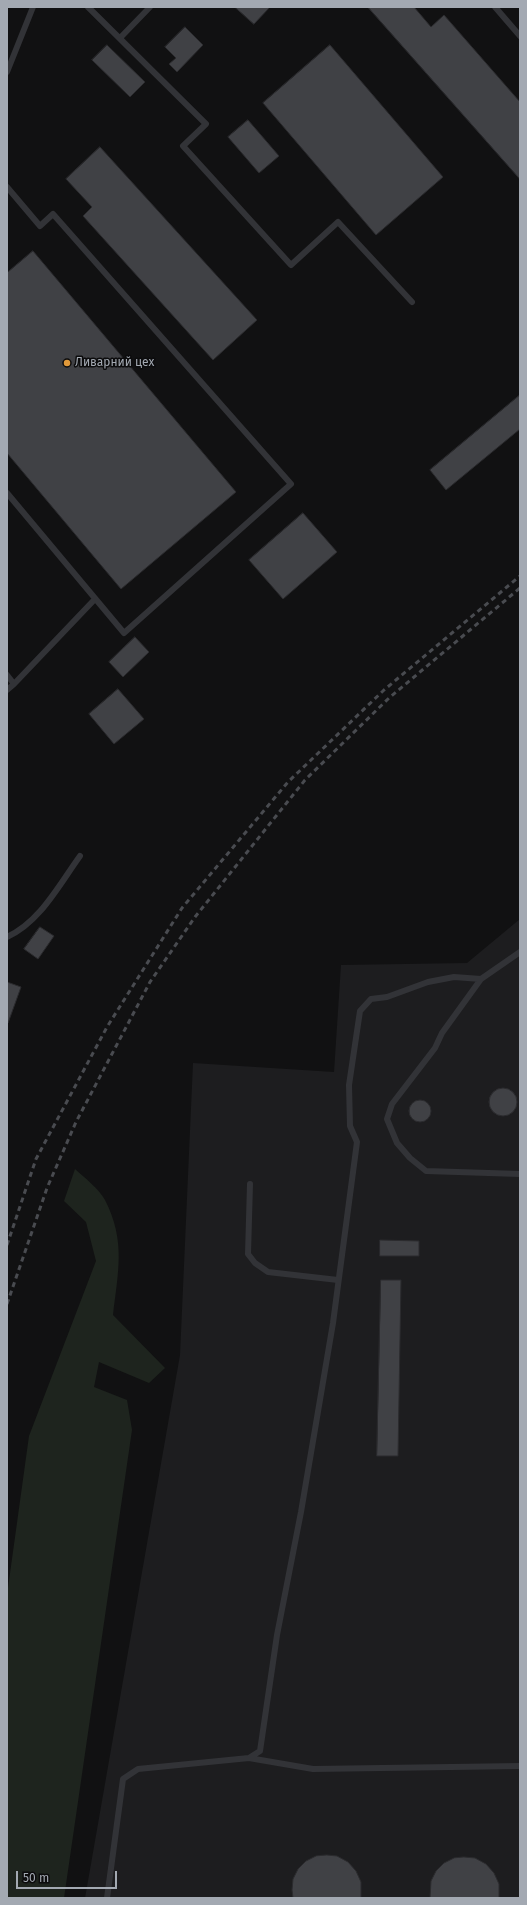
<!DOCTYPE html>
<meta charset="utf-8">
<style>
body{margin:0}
#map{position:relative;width:527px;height:1905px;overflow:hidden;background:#111112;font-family:"Fira Sans",sans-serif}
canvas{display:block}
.frame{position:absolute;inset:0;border:8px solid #a3a9b2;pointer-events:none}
.scale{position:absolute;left:16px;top:1871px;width:101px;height:18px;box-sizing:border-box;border:2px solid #a3a9b2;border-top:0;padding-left:5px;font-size:12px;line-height:14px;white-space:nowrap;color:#a3a9b2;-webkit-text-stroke:3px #0c0c0d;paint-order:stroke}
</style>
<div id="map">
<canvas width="527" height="1905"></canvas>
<div class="frame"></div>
<div class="scale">50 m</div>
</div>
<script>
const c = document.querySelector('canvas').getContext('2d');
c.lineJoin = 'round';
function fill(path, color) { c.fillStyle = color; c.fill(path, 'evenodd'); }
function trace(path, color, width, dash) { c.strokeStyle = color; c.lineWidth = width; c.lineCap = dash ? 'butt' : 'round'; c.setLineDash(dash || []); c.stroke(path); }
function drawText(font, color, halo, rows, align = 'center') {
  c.font = font + ' "Fira Sans",sans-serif'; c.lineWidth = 3; c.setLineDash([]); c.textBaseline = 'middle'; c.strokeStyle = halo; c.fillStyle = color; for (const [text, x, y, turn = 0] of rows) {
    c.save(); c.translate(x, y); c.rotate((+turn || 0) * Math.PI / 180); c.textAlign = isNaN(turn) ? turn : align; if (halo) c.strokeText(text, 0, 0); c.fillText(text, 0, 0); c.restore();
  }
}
const built = new Path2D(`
 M520,919V1898H85L180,1355L193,1063L334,1072L341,965L467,963Z`);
const green = new Path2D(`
 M75,1169C85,1178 98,1188 105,1200C126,1241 118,1272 113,1315L165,1368L149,1383L99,1362L94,1387L127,1400L132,1430L64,1898H7V1595L29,1436L96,1261L86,1222L64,1201Z`);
const building = new Path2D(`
 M235,7H270L254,24Z
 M368,7H414L431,27L444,15L520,102V179Z
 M185,27L203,45L177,72L169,64L176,58L165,47Z
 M107,45L145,82L130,97L92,60Z
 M330,45L443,177L376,235L263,103Z
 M248,120L279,156L259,173L228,137Z
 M100,147L257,320L213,360L83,216L92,207L66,179Z
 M33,251L236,492L121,589L7,453V273Z
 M520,395V429L446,490L430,470Z
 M303,513L337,552L283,599L249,560Z
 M135,637L149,652L123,677L109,662Z
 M118,689L144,719L114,744L89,714Z
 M40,927L54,936L38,959L24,949Z
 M7,982L21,987L8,1023H7Z
 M489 1102a14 14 0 1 1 28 0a14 14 0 1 1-28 0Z
 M409 1111a11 11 0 1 1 22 0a11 11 0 1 1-22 0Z
 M380,1240L419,1241V1256H380Z
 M381,1280H401L398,1456H377Z
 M327,1855L337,1856L348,1862L356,1871L361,1882V1898H293L292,1890L293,1879L298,1869L306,1861L316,1856Z
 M464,1857L475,1858L486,1864L494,1873L499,1884V1898H430L431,1881L436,1871L444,1863L454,1858Z`);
const service = new Path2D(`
 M88,7L206,124L183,146L291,265L338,222L412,302
 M495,7L520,36
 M120,38L150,7
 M7,72L33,7
 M7,187L40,226L53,214L291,484L124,633L7,493
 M7,675L14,684L95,599
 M7,690L14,684
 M7,937C40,922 59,885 80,856
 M481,979L442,1033L435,1048L392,1104L387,1119L397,1143L410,1158L426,1171L520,1174
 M250,1184L248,1254L255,1263L268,1272L338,1280
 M249,1758L313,1769L520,1766
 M107,1898L123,1779L138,1769L249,1758L260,1751L277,1635L301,1512L333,1323L357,1142L350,1126L349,1085L360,1011L371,999L387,997L428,982L454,977L481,979L520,952`);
const rail = new Path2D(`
 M7,1245L36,1159L107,1027L182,908L288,782L384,690L520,576
 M7,1304L47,1188L76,1122L150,982L195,917L305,780L389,698L520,588`);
const markers = [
 [67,363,4,"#e1993a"]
];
const poiNames = [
 ["Ливарний цех",75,363]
];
fill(built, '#1d1d1f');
fill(green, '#1e241e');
fill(building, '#404145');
trace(building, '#2b2b2e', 1);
trace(service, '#323337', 6);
trace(rail, '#494b50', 3, [5, 4]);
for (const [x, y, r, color] of markers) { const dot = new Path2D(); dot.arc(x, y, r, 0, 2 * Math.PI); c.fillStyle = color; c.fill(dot); trace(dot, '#0c0c0d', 1.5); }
drawText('12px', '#a3a9b2', '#0c0c0d', poiNames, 'left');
</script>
